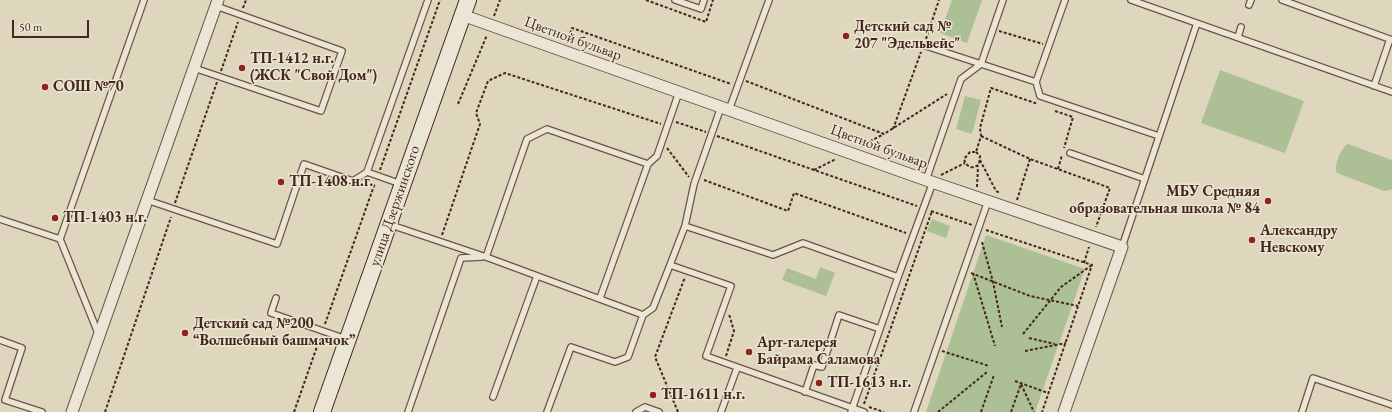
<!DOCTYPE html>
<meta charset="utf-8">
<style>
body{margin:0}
#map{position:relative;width:1392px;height:412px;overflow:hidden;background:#ded7bd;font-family:"EB Garamond",serif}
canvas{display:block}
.scale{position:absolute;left:12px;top:20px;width:77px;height:18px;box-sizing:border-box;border:2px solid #46271c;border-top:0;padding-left:5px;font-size:12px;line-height:14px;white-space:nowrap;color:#46271c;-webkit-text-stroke:3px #eae5d4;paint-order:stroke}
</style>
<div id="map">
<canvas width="1392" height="412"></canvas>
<div class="scale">50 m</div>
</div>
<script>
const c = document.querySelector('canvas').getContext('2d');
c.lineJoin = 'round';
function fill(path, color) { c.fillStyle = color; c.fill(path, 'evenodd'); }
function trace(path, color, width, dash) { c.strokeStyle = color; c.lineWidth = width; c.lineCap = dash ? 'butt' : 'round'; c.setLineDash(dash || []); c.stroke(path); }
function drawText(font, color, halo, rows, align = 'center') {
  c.font = font + ' "EB Garamond",serif'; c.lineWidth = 3; c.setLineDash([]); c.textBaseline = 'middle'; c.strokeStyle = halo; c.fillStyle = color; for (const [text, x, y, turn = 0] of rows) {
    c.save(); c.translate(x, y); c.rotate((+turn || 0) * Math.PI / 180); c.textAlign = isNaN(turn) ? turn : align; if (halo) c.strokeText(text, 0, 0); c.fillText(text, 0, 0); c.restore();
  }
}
const green = new Path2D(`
 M952,0H982L967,43L940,33Z
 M1220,70L1304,101L1285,153L1201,123Z
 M965,96L981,100L972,134L956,129Z
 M1348,144L1392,160V189L1390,190L1384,191L1337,173C1333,167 1341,147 1348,144Z
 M932,219L950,226L946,238L927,231Z
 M986,235L1085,269L1035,412H926Z
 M820,267L835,273L826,296L782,280L787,268L816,279Z`);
const path = new Path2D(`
 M646,0L706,22L713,0
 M243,8L246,0
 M494,16L500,0
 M999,31L1043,44
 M926,39L939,0
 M567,43L572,28L731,84
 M221,71L238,22
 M746,81L884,134L947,94
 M458,104L487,35
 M1055,111L1073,117L1064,148
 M676,122L706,132
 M893,129L921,52
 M717,136L917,206
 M981,136L1030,159L1110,188L1096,227
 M861,146L884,134
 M667,148L689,177
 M976,152L980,156L979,164C973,170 966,167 964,159L970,152H976L981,136L980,128L991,88L1038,104
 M980,160L996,191L1000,193
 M1058,169L1062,155
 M380,170L440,0
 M814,170L836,159
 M941,175L965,163
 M704,180L788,211L794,193L906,233
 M977,187L978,166
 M1017,200L1030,159
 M175,203L217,82
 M931,211L972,225
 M986,230L1092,265L1042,412
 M442,235L480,124L476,113L488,81L505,73L661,124
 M982,242L993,282L1002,327
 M1084,263L1089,247
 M971,273L1030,296L1078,306
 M973,273L995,346
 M325,324L375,183
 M1023,334L1061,287L1092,265
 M1029,338L1055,344
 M942,351L989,366
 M1025,351L1066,343
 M726,356L734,331L729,314
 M1015,381L1048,393
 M864,404L932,211
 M869,407L884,412
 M105,412L171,217
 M294,412L320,338
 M678,412L655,357L685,277
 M938,412L987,372
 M981,412L994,375
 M1011,412L1021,384L1034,412`);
const service = new Path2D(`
 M675,0L701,9L704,0
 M1065,0L1036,82L1040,96L1159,136
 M1131,0L1392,92
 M1282,0L1392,40
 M1249,5L1251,0
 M1238,37L1241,27
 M923,45L1036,82
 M194,68L321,111L342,51L216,6
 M1374,86L1390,39
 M729,110L769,0
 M1070,153L1145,179
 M367,172L401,184
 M926,180L961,79L981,64L1003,0
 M147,200L277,244L304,164L353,181L367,172L428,0
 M0,219L60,239L98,333
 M391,225L486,257L643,315L653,308L670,265L685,226L694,184L721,107
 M685,226L773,255L803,243L898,277L933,182
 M60,239L144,0
 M1122,247L1197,23
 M486,257L527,139L547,129L648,164
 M670,265L731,286L706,356L864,412
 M276,298L271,313L346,339
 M600,298L648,164L657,156L679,92
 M0,340L22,348L5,400L42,412
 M805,392L814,365L822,367L839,315L880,329
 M493,397L537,276
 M408,412L461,258L482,257
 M547,412L571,347L615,362L628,357L643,315
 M636,412L645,407L659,412
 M721,412L737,368
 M851,412L898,277
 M914,412L988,201
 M1302,412L1313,378L1392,405`);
const minor = new Path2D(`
 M462,15L926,180L1122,247L1064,412
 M72,412L218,0`);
const secondary = new Path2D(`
 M322,412L468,0`);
const markers = [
 [846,36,4,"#8f2418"],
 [242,68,4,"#8f2418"],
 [45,87,4,"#8f2418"],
 [281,182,4,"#8f2418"],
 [1268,201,4,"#8f2418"],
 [55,218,4,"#8f2418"],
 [1252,240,4,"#8f2418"],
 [185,333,4,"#8f2418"],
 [749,352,4,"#8f2418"],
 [819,383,4,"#8f2418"],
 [653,395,4,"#8f2418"]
];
const poiNames = [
 ["Детский сад №",854,27],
 ["207 \"Эдельвейс\"",854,44],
 ["ТП-1412 н.г.",250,59],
 ["(ЖСК \"Свой Дом\")",250,76],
 ["СОШ №70",53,87],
 ["ТП-1408 н.г.",289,182],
 ["МБУ Средняя",1260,192,"right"],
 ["образовательная школа № 84",1260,209,"right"],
 ["ТП-1403 н.г.",63,218],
 ["Александру",1260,231],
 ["Невскому",1260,248],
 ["Детский сад №200",193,324],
 ["“Волшебный башмачок”",193,341],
 ["Арт-галерея",757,343],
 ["Байрама Саламова",757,360],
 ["ТП-1613 н.г.",827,383],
 ["ТП-1611 н.г.",661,395]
];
const streetNames = [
 ["Цветной бульвар",573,39,20],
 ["Цветной бульвар",879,147,20],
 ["улица Дзержинского",395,206,-71]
];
fill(green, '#acbf95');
trace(service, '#6c5344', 8);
trace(minor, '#6c5344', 13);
trace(secondary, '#46271c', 18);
trace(path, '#46271c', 2, [3, 2]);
trace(service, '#eae5d4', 5.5);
trace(minor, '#eae5d4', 11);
trace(secondary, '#eae5d4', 16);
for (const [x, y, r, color] of markers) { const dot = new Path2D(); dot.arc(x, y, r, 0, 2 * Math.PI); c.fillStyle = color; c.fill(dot); trace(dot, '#eae5d4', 1.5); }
drawText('bold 15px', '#46271c', '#eae5d4', poiNames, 'left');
drawText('15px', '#46271c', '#eae5d4', streetNames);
</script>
